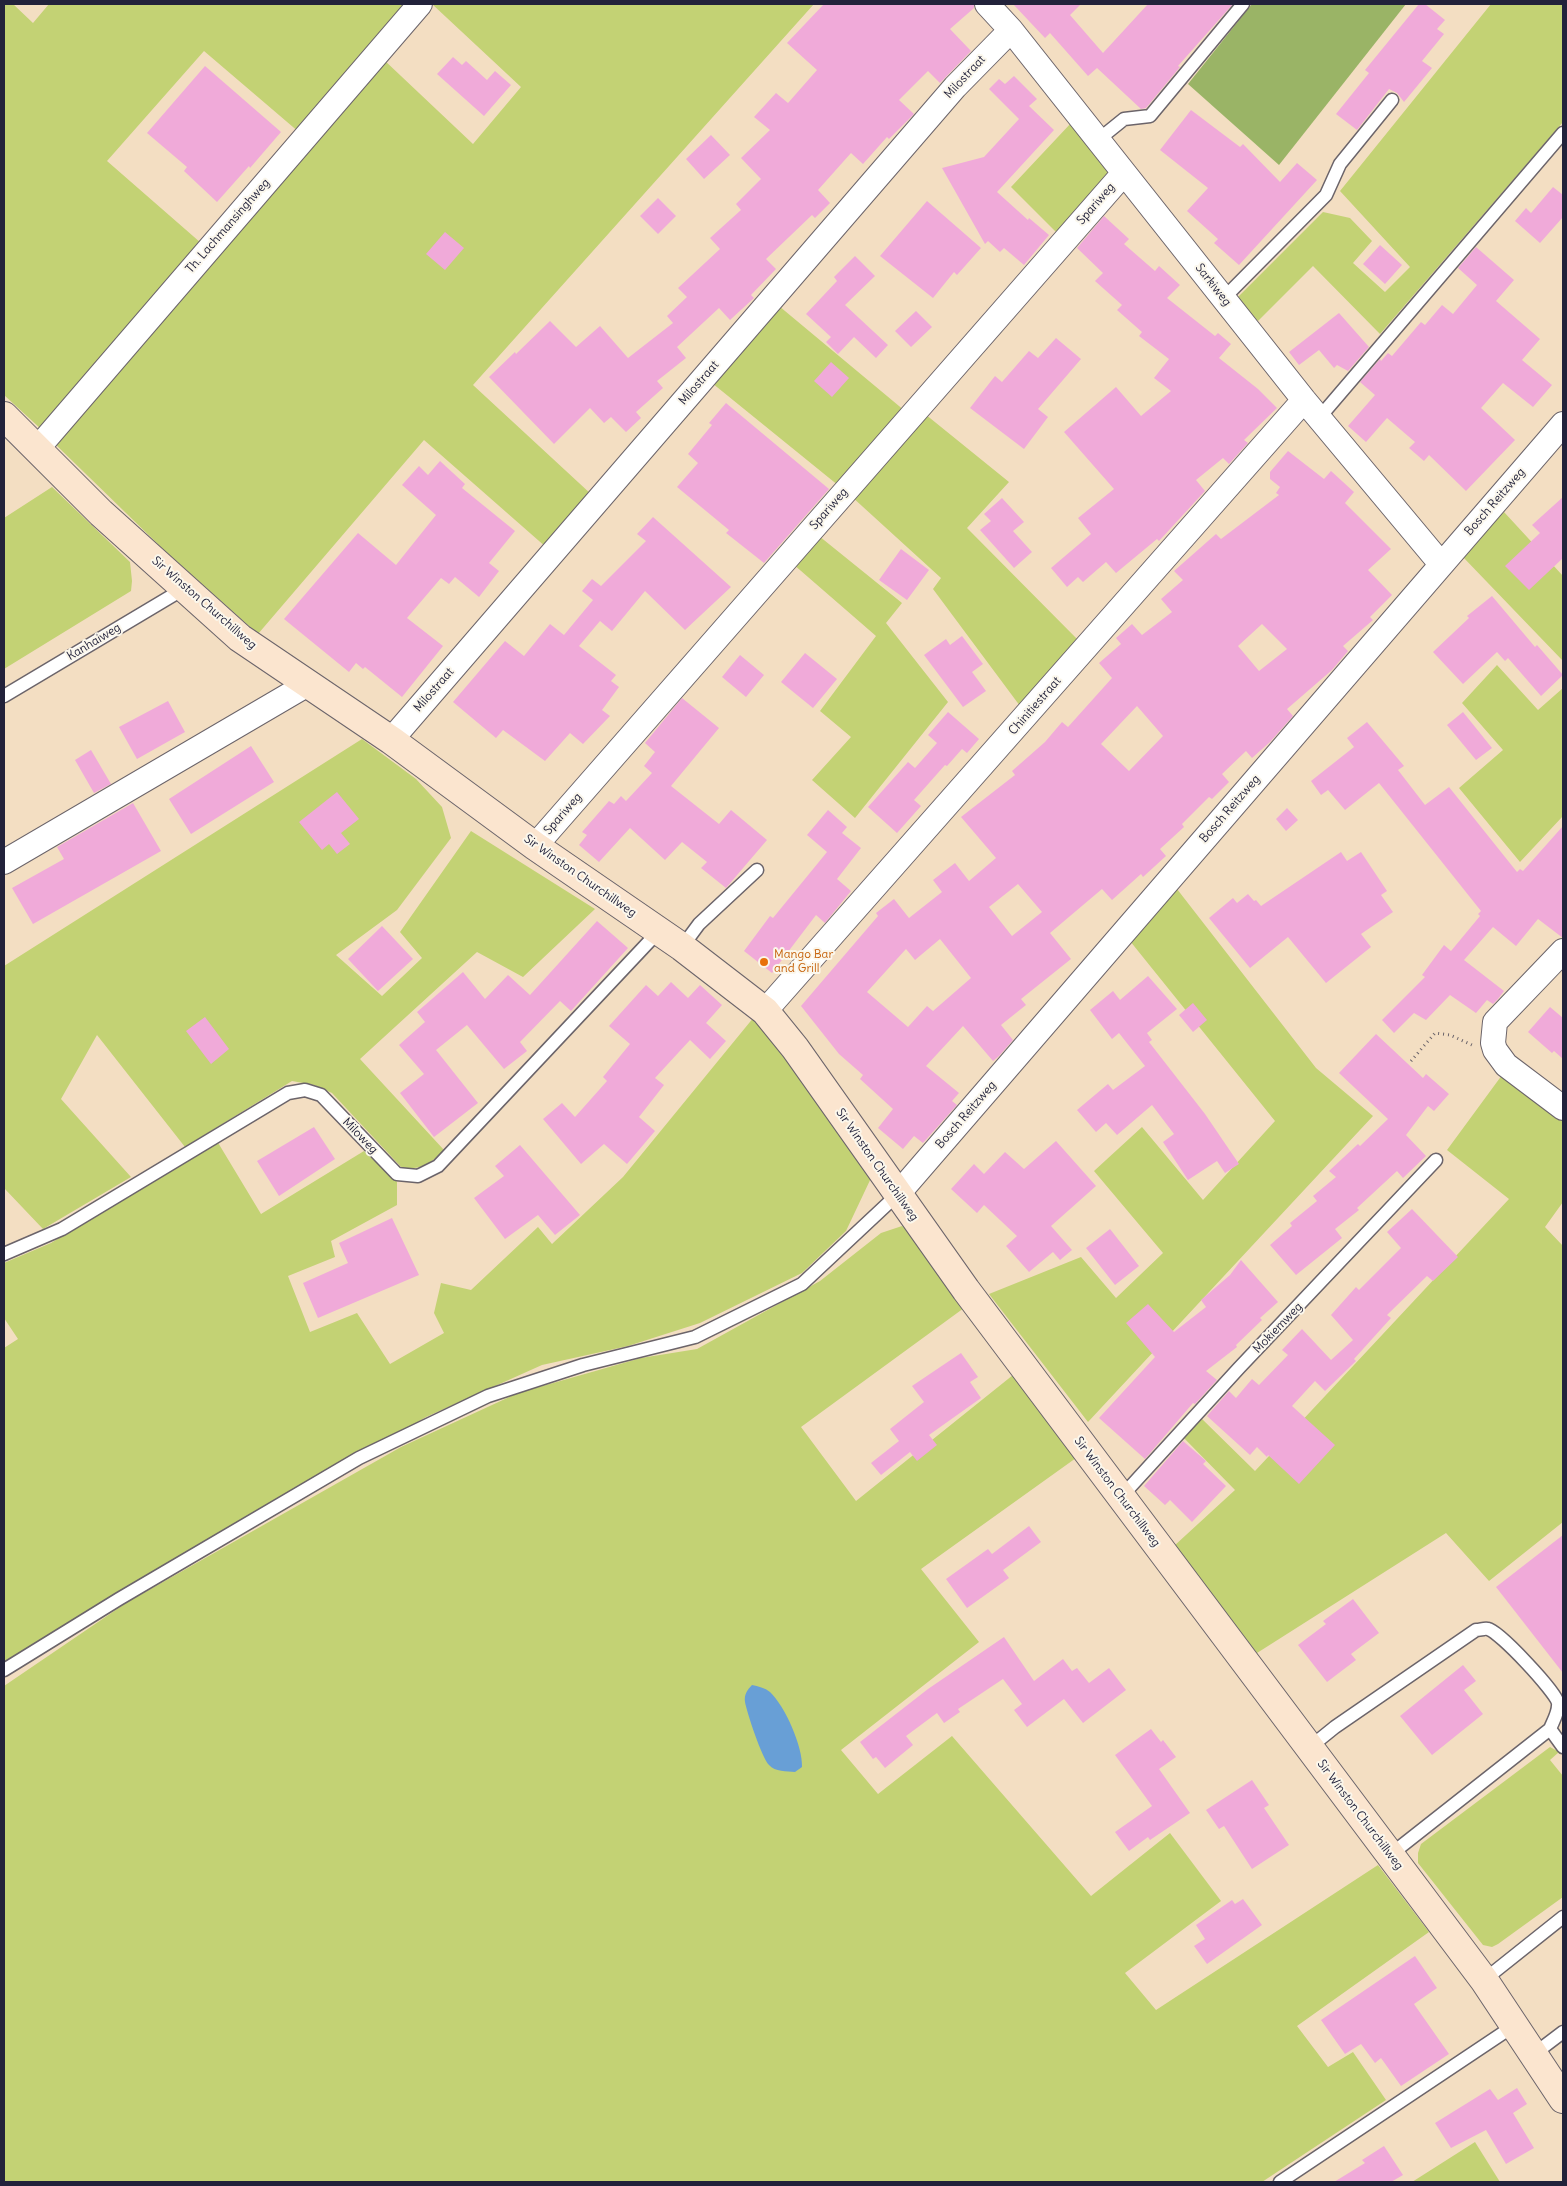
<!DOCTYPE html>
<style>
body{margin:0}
#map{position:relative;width:1567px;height:2186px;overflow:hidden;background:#f3dec2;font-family:Delius,sans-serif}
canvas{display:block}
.frame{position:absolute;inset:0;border:5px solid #22223b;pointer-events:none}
</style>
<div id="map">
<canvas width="1567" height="2186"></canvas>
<div class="frame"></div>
</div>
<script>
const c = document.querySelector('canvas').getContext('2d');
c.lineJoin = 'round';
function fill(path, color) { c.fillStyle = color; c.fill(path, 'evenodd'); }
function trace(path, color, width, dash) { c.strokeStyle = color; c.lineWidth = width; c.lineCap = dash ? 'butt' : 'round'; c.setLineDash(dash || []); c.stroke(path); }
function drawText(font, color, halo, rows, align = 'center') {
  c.font = font + ' Delius,sans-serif'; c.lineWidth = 4; c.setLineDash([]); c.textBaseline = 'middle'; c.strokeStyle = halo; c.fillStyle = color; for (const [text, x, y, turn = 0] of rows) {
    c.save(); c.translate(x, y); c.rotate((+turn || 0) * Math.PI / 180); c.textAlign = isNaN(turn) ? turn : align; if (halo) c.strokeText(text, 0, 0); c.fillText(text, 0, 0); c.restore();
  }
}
const green = new Path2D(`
 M4,4H13L33,23L49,4H410L300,133L204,51L107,161L201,243L41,429L4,395Z
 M432,4H814L473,385L592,495L547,548L424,440L258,634L164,550L52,441L383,59L473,144L521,87Z
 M1491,4H1563V122L1380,334L1313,266L1258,321L1237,298L1323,212L1350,218L1372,241L1353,263L1385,292L1410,267L1340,191Z
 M1072,122L1111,176L1058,234L1011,187Z
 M779,306L905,411L839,486L712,383Z
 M925,414L1009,482L967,528L1081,643L1020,706L933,589L941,578L851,496Z
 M52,487L130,562L132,581L131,591L4,669V518Z
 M1504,512L1563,576V661L1462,556Z
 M819,536L902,603L886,623L948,702L855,818L812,780L851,737L820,711L876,636L793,564Z
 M1497,665L1538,710L1563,688V816L1520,862L1459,788L1503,750L1462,703Z
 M362,739L416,779L442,807L451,838L397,910L336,955L382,996L422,958L400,932L471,831L595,909L523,977L477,952L360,1059L444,1150C429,1165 423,1169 402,1168L332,1093L314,1085L292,1081L185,1147L97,1035L61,1099L131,1177L43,1229L4,1188V966Z
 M1177,889L1316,1068L1373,1116L1088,1422L989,1294L1081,1257L1116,1298L1163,1253L1094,1171L1142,1127L1203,1200L1275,1121L1130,941Z
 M754,1017L767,1028L872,1176L846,1231L802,1273L700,1323L628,1346L542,1365L426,1417L4,1666V1348L18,1339L4,1318V1263L51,1243L217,1141L261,1214L364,1151L397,1182V1205L331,1241L335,1257L288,1276L310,1332L357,1313L390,1364L444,1333L434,1313L441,1283L471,1290L538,1227L552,1244L623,1177Z
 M1505,1071L1563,1115V1202L1545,1227L1563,1246V1522L1489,1581L1446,1533L1257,1653L1174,1546L1235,1490L1181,1435L1200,1417L1255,1471L1509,1199L1447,1150Z
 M902,1226L909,1231L964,1308L801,1427L856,1501L1013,1375L1076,1458L921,1569L979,1642L841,1750L878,1794L952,1736L1091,1896L1170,1833L1221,1901L1125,1973L1156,2010L1378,1865L1429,1932L1297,2026L1328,2067L1353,2052L1386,2100L1262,2182H4V1686L126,1603L401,1447L518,1393L641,1358L697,1349L820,1281L881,1233Z
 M1550,1747L1559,1752L1550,1760L1563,1776V1897L1498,1944L1492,1947L1483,1945L1418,1863V1853L1421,1844Z
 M1475,2142L1500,2182H1412Z`);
const forest = new Path2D(`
 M1252,4H1406L1279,165L1188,84Z`);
const water = new Path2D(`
 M752,1685C758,1686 765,1688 770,1692C785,1706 803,1747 802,1767L795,1772C787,1771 775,1772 769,1765C762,1758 747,1713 745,1702C744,1695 747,1690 752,1685Z`);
const building = new Path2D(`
 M824,4H974V8L950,29L971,51L940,83L928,71L899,100L914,114L889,139L887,137L863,164L851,153L818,190L830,203L815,218L812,215L766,259L776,269L751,295L754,298L730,320L719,308L677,347L686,358L657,381L663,388L636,412L641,418L626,432L611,417L604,423L590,408L554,444L489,377L515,352L516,354L550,321L576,347L600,326L628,358L673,323L667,316L687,297L678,288L720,249L710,238L741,210L736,204L761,179L741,158L770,130L754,117L776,93L788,103L817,70L787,43Z
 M1013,4H1081L1070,15L1103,53L1148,4H1233L1178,66L1180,67L1146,108L1141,109L1097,68L1088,76L1050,33L1045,38Z
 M1419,4H1425L1445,20L1437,29L1444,34L1422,61L1432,68L1404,102L1397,93L1389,89L1357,130L1336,114L1369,73L1365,70Z
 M453,57L462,65L466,61L487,80L495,71L511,85L484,116L437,74Z
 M205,66L281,132L250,168L249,166L217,202L184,171L187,167L147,133Z
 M1014,76L1037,99L1029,106L1054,130L997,192L1028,220L1029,218L1049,235L1024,265L1004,248L1000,252L988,241L985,244L942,168L984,157L1019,119L989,89L999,79L1005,84Z
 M1191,110L1240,147L1243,144L1280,182L1297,163L1317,180L1239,265L1214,243L1218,239L1187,211L1208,188L1160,150Z
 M711,135L730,155L704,179L686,159Z
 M1553,187L1563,195V217L1540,243L1515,221L1526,208L1531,213Z
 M658,198L676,216L658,234L640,216Z
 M927,201L981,248L957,275L954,272L933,298L880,256Z
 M1104,216L1129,239L1124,244L1155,271L1159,266L1180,285L1167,298L1215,336L1218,333L1231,344L1219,358L1258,389L1277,408L1244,440L1248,443L1229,464L1223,458L1196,480L1205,491L1159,541L1157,539L1116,573L1106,562L1083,582L1078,577L1067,587L1051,568L1091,534L1078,518L1114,489L1064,432L1116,387L1141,416L1171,391L1154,378L1169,359L1139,336L1142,332L1117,310L1122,305L1095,281L1103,273L1077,248Z
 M445,232L464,248L445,270L426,254Z
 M1380,245L1402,265L1385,284L1363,264Z
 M1476,247L1514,280L1496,301L1540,339L1522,360L1552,385L1533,407L1503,383L1481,408L1515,440L1466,491L1429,455L1424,461L1409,448L1415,442L1387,418L1366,442L1348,426L1375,395L1360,382L1380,359L1381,361L1388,353L1392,356L1421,322L1425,325L1442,305L1453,314L1477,285L1458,268Z
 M855,256L875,276L845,305L888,345L876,358L854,337L838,354L826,342L831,337L806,314L837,281L834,277Z
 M916,311L932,327L911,347L895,331Z
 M1339,313L1369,347L1348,371L1337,365L1334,368L1319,350L1299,365L1289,352Z
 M1056,338L1081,359L1038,409L1048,417L1024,449L970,408L995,376L1002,382L1029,351L1038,358Z
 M831,362L849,378L832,397L814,381Z
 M726,403L829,489L764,563L726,533L729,530L677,487L698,463L688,454L712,425L709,423Z
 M1288,451L1324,479L1331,471L1354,492L1345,503L1391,549L1368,570L1392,595L1370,617L1373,620L1343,646L1348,651L1332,670L1287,709L1293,716L1270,742L1252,758L1246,751L1222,774L1229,782L1212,799L1209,797L1182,824L1184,827L1160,849L1166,856L1143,877L1141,874L1112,900L1102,889L1050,933L1071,959L1021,999L1026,1005L1001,1025L1013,1040L999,1056L993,1061L963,1026L926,1066L959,1093L952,1101L957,1105L923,1143L914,1136L903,1149L878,1128L893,1109L860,1079L863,1075L839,1054L801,1006L878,916L876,913L894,899L909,918L942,892L933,880L955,863L969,881L996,858L961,817L1015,775L1012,771L1045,742L1062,722L1068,727L1112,678L1099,663L1121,644L1116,638L1132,624L1142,635L1172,612L1161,599L1183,580L1174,571L1216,534L1221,539L1279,495L1276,493L1280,487L1270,479V472ZM1262,624L1287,649L1259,671L1238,646ZM1137,706L1163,736L1129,771L1101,744ZM1018,884L1042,912L1012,936L989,907ZM940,939L971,978L933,1011L927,1006L908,1027L867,992L906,949L915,960Z
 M440,461L465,484L462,488L515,531L489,563L499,571L479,597L455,577L449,584L441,578L407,618L443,646L402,697L365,667L363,669L356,663L349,672L284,619L358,533L396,565L436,515L402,485L419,466L428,475Z
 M1563,497V558L1529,590L1505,566L1540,533L1532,525Z
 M1002,498L1024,522L1013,531L1032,552L1014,568L980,530L991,521L984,514Z
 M653,517L731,587L685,630L645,591L612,631L600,621L579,646L616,675L611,681L619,687L602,710L610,716L583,744L570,733L545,761L503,730L496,738L453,702L505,641L524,656L550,624L564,635L593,600L582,591L592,579L601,586L646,541L637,534Z
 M901,549L929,570L907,600L879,580Z
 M1492,596L1535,647L1537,645L1563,675L1541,696L1508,658L1505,661L1497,652L1463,684L1433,652L1469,618L1467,616Z
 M962,636L983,664L972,672L986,691L963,707L924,655L946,639L950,645Z
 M805,653L837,679L813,708L781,682Z
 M740,655L764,675L746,697L722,677Z
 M682,698L719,728L671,786L719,824L731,810L767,840L726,888L701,868L707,862L682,842L665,860L630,828L599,862L579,845L587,835L582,832L609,801L614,804L621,796L626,801L652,773L644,766L655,752L645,743Z
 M168,701L185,732L137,759L119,727Z
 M948,712L979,739L967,753L962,749L947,766L945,765L914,800L921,806L897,833L868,807L908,762L915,768L937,743L928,735Z
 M1463,712L1492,748L1476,760L1447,725Z
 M1367,722L1404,766L1398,770L1425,805L1449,787L1517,872L1520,869L1523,871L1563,826V938L1538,919L1516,946L1493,927L1464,960L1504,991L1498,999L1493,1004L1487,1000L1476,1013L1450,995L1426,1020L1414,1013L1394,1033L1382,1020L1425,977L1422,975L1444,945L1451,951L1480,916L1478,914L1481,911L1379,783L1345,810L1328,790L1321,795L1311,781L1354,747L1347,738Z
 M251,746L274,782L191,834L169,799Z
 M91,750L111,784L94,793L75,760Z
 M337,792L359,819L341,833L350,844L337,854L329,844L322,850L299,822Z
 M133,803L161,851L33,924L12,888L64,859L57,847Z
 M1287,808L1298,820L1286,831L1276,819Z
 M828,810L847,827L842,833L861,848L837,879L851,891L825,923L816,915L772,973L744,951L770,916L773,918L827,852L807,835Z
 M1341,852L1347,861L1361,852L1387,891L1381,895L1393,912L1361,934L1371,947L1326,983L1288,937L1250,968L1209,918L1233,898L1237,903L1248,894L1254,901L1256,900L1261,906Z
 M597,921L628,948L571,1011L560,1001L520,1042L527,1051L504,1069L467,1025L436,1050L478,1103L434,1137L400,1093L424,1074L399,1045L425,1022L417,1012L463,972L485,999L508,975L530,995Z
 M382,926L413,959L378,991L348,959Z
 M1148,976L1177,1009L1147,1033L1152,1040L1149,1042L1205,1114L1239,1164L1225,1173L1217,1161L1188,1180L1163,1142L1174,1134L1152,1105L1117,1135L1106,1123L1096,1132L1077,1110L1108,1084L1113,1090L1145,1066L1119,1033L1112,1039L1090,1010L1113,991L1120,1000Z
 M671,982L688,998L700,985L722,1005L706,1023L726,1041L710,1059L690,1040L655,1078L664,1085L639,1117L655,1131L627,1164L604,1144L581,1164L543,1119L562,1103L575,1117L607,1081L603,1077L630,1044L609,1026L646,985L658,996Z
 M1193,1003L1207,1020L1193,1032L1179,1015Z
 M1550,1007L1563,1018V1059L1554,1051L1552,1053L1528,1032Z
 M205,1017L229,1049L211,1064L186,1031Z
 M1376,1034L1423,1078L1426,1074L1449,1094L1434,1111L1428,1106L1406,1135L1426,1156L1403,1178L1397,1171L1357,1208L1359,1210L1335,1229L1342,1238L1296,1275L1270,1245L1292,1226L1290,1223L1317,1201L1313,1196L1336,1177L1329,1171L1358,1144L1360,1146L1388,1119L1339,1073Z
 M314,1127L335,1159L279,1196L257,1161Z
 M1056,1141L1096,1186L1051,1226L1072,1250L1060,1260L1053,1252L1029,1272L1006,1246L1017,1236L984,1205L977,1213L951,1189L974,1164L984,1174L1005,1152L1024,1169Z
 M520,1145L580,1215L555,1235L538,1215L505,1239L474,1198L504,1176L495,1166Z
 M1412,1209L1458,1257L1433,1281L1427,1276L1387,1315L1391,1318L1354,1359L1356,1361L1325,1391L1315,1381L1292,1406L1335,1445L1299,1484L1268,1455L1267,1457L1257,1447L1250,1455L1207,1416L1229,1391L1236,1398L1252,1379L1259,1385L1288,1355L1282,1350L1302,1329L1331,1360L1353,1340L1331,1315L1356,1287L1359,1290L1401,1248L1387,1232Z
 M392,1218L419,1275L318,1318L303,1283L348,1263L339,1243Z
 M1110,1229L1139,1266L1115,1285L1086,1248Z
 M1241,1260L1278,1302L1260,1318L1262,1320L1236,1345L1237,1347L1206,1371L1217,1380L1195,1404L1193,1403L1145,1459L1099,1418L1155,1357L1126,1323L1148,1304L1174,1332L1206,1307L1201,1300L1230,1275Z
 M961,1353L978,1377L970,1382L981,1398L929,1435L937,1445L917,1461L910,1452L881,1475L871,1463L899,1441L890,1429L924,1402L912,1386Z
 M1183,1441L1206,1461L1203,1464L1226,1486L1192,1522L1170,1500L1165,1505L1144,1486Z
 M1029,1526L1041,1542L1003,1570L1009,1578L967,1608L946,1579L988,1549L992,1554Z
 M1563,1535V1673L1496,1587Z
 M1353,1599L1379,1633L1351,1654L1356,1660L1327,1682L1298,1645L1326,1624L1323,1621Z
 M1004,1637L1034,1681L1063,1659L1072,1671L1077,1668L1089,1683L1109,1668L1126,1690L1083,1723L1064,1699L1027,1727L1014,1710L1022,1704L1003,1679L958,1709L960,1712L944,1723L937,1713L906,1736L913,1745L885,1768L876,1757L873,1759L860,1742L928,1689Z
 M1463,1665L1476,1681L1464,1690L1483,1714L1432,1755L1400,1716Z
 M1151,1729L1161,1742L1163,1740L1176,1757L1159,1769L1190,1813L1150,1840L1148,1837L1129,1851L1115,1832L1152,1806L1115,1755Z
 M1252,1780L1269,1805L1264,1808L1289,1845L1252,1869L1224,1826L1219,1829L1206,1810Z
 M1243,1899L1262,1925L1207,1964L1194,1946L1205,1939L1196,1925L1232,1900L1235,1904Z
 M1415,1956L1437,1988L1414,2004L1449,2054L1401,2086L1381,2058L1375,2063L1361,2044L1345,2054L1321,2020Z
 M1517,2088L1527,2104L1513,2113L1534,2148L1506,2164L1486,2130L1451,2148L1435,2123L1490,2089L1498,2100Z
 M1384,2146L1403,2175L1391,2182H1334L1365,2163L1362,2160Z`);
const path = new Path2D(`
 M1411,1061L1435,1033L1450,1035L1472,1045`);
const lane = new Path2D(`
 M1098,140L1124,119L1150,116L1243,4
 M1223,299L1326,195L1340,164L1392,100
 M1319,418L1563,133
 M4,696L185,588
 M682,947L699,924L757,870
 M4,1254L62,1229L288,1093L305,1090L321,1095L397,1174L418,1176L438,1166L659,931
 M1121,1497L1239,1368L1436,1160
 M4,1670L119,1599L359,1458L488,1396L583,1365L695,1337L802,1284L897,1195
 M1550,1729L1563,1747
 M1309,1748L1335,1727L1476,1630C1480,1630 1485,1628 1488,1629C1499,1631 1556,1692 1558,1703C1559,1712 1553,1721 1550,1729L1390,1855
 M1484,1980L1563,1917
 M1534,2054L1563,2032
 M1280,2182L1515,2025`);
const street = new Path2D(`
 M987,4L1011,30L1304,400L1441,564
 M37,449L420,4
 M391,740L955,87L1011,30
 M535,846L1124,173
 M4,862L308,684
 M1563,951L1495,1022L1493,1043L1495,1050L1506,1065L1563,1108
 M765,1011L1304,400
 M897,1195L1563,424`);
const secondary = new Path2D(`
 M4,416L101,513L240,638L391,740L535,846L682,947L765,1011L795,1048L966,1290L1484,1980L1563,2099`);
const markers = [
 [764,962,5,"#e8710a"]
];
const streetNames = [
 ["Milostraat",965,77,-47],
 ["Spariweg",1096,204,-49],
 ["Th. Lachmansinghweg",228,226,-49],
 ["Sarkiweg",1213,285,52],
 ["Milostraat",699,383,-49],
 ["Bosch Reitzweg",1495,502,-49],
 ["Spariweg",829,509,-49],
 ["Sir Winston Churchillweg",204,603,41],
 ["Kanhaiweg",94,642,-31],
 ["Milostraat",434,690,-49],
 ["Chinitiestraat",1035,706,-49],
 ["Bosch Reitzweg",1230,809,-49],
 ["Spariweg",563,814,-49],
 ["Sir Winston Churchillweg",580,876,35],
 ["Bosch Reitzweg",966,1115,-49],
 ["Miloweg",360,1136,46],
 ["Sir Winston Churchillweg",877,1165,55],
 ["Mokiemweg",1278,1328,-46],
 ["Sir Winston Churchillweg",1117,1492,53],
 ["Sir Winston Churchillweg",1360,1815,53]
];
const foodNames = [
 ["Mango Bar",774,955],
 ["and Grill",774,969]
];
fill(green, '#c3d274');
fill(forest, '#9ab466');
fill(water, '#689fd6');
fill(building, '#f0aad9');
trace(lane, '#6b646a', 15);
trace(street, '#6b646a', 26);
trace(secondary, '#6b646a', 30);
trace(path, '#6b646a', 3, [1, 4]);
trace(lane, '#fff', 12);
trace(street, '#fff', 24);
trace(secondary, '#fbe5cf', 28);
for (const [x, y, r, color] of markers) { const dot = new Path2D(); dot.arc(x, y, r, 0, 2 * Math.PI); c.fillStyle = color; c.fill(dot); trace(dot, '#fbf7ec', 2); }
drawText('12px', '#22223b', '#fbf7ec', streetNames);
drawText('12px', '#c56008', '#fbf7ec', foodNames, 'left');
</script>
